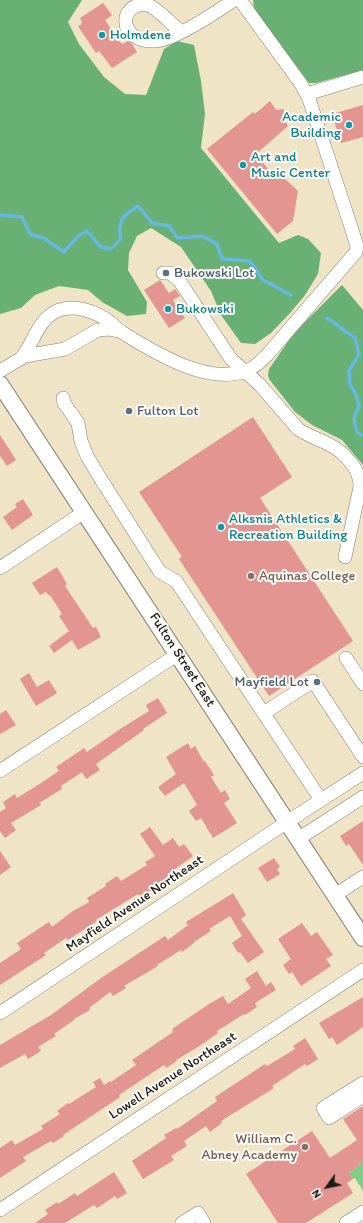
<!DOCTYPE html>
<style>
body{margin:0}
#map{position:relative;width:363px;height:1223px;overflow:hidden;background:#f0e4c7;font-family:Itim,sans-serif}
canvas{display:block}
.north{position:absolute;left:307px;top:1167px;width:40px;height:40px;-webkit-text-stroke:3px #fdfcf7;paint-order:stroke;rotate:237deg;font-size:11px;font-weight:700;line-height:16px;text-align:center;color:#1c1c1c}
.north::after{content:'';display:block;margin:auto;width:14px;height:18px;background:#1c1c1c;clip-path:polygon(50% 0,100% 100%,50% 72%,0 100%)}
</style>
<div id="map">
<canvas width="363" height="1223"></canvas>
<div class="north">N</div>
</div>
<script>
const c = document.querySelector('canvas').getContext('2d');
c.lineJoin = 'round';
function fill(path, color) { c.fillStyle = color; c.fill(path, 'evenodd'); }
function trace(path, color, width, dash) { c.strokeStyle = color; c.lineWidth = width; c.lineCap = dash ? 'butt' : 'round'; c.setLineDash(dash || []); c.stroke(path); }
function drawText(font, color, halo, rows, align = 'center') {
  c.font = font + ' Itim,sans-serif'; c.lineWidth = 4; c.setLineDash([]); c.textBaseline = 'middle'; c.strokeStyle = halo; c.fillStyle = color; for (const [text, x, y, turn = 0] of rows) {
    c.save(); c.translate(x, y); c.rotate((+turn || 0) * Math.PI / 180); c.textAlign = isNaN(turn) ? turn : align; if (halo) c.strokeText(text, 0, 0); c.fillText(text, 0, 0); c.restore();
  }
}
const green = new Path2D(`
 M363,1161V1191L355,1178L353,1179L349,1173L360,1165L359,1164Z`);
const forest = new Path2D(`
 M0,0H82L68,22L79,44L104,77L125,94L146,95L164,49L177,41L194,45L201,81L205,114L201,148L279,243L298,235L308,239L321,253L318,274L305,295L290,313L271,333L255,344L241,343L221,315L211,291L181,247L151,228L137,236L129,253L128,270L147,302L146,314L127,316L102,302L88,290L59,286L35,295L21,308L0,314Z
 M253,0H363V70L316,83H309L254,9Z
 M342,285L363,310V465L342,440L312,425L295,412L269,379L268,375L269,369L294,333Z`);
const stream = new Path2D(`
 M0,215L22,217L30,234L44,238L64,252L78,236L87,231L101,247L111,249L121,239C117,221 122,216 138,206L152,223L169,226L178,238L202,236L217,244L222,259L250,261L263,280L291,295
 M327,318L355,338L359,354L349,371L350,385L356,394L359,406L354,418L357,432L363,436`);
const building = new Path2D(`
 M103,3L112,15L105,20L115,35L122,44L128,41L132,44L137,52L112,68L99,51L96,53L78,26L82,24L81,23L82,22L80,18Z
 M270,101L276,110L283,109L288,116L284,119L288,126L256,154L272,174L282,176L298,191L293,221L277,234L207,149L253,112L255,114Z
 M363,105V137L341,143L332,114Z
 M160,280L169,293L175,289L180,296L173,300L185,318L169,328L144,290Z
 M253,417L292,477L260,498L353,641L269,696L179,559L182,557L139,492Z
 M0,435L16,460L7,466L0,456Z
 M23,499L33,515L12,530L3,517L17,507L15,504Z
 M57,567L67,584L65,586L93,628L96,627L101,637L78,650L72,640L54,653L49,646L69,631L59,616L62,614L50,595L49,596L46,592L40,595L32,583Z
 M29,673L37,687L49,680L57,693L36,706L20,679Z
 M158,698L167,713L143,729L144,730L96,764L100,770L86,779L82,772L61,786L62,789L39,803L41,805L11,823L16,830L5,838L0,831V812L6,808L3,802L15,794L17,798L41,783L59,771L56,767L84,748L87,752L120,729L149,711L146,705Z
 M6,710L16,725L0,734V714Z
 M188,743L191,749L195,746L204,762L205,761L214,775L211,777L221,793L225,790L230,799L224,803L237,823L213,838L201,818L196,821L189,811L197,805L184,783L165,796L158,787L176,774L166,757Z
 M363,821V865L349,844L346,846L340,836Z
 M150,827L163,845L173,838L179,847L184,844L193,856L171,872L174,875L153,888L154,889L140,897L138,894L96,920L97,921L68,940L66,938L44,953L46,955L0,985V963L21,949L17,943L49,922L52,927L73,911L89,902L87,898L106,886L105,884L117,876L121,881L147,865L145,862L155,856L140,834Z
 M0,851L11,867L0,875Z
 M274,858L280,867L277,869L280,874L267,882L258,868Z
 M233,893L246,915L241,919L264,952L248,963L240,952L238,953L232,943L242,936L230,916L209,929L211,931L194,942V943L182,952L181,950L157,965L158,966L124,986L126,988L113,996L110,992L89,1008L90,1010L74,1019V1020L54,1034L56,1036L38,1047L41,1051L28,1059L25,1054L0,1068V1045L51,1015L101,978L165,936L168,940L188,925L186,922Z
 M302,923L311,936L317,932L333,955L326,959L331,966L301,986L292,972L289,974L283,965L291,959L278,939Z
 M257,971L266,986L271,982L276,990L255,1003L257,1007L245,1015L244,1014L217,1031L218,1033L198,1047L176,1060L177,1061L166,1068L164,1065L119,1095L120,1097L63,1135L64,1136L53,1143L51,1141L23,1157L26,1161L0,1178V1148L12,1140L15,1145L43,1129L41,1126L60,1114L57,1111L68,1103L69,1104L96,1087L93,1082L100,1078L104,1085L110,1081L111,1082L136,1065L132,1060L173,1032L172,1029L209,1004L223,996L228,1004L251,988L245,979Z
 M363,997V1027L337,1045L332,1037L329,1039L319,1023Z
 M305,1038L318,1059L307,1066L305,1064L272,1086L274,1088L221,1121L222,1123L210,1132L206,1126L184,1141L187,1146L171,1156L174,1160L143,1179L132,1161L166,1138L164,1135L176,1128L177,1129L217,1101L215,1097L265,1064L267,1066L295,1049L293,1046Z
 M363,1106V1161L359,1164L360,1165L349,1173L353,1179L347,1183L353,1193L306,1223H278L246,1174L312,1131L330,1158L357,1140L343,1119Z
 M114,1172L127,1193L117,1199L115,1196L97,1208L94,1205L65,1223H35L48,1214L45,1210L57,1202L58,1204L75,1193L77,1196Z`);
const minor = new Path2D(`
 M181,32C171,24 160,10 148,5C119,0 115,43 156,41C175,40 218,11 234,0
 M307,94L363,77
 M163,273H170L179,280L231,359L260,385L298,429C308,436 319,439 330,445C344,452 361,470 360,487L345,557
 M21,358C33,345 37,321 55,312C73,303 96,311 111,323C115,326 118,330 123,333C156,353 206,385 246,371C255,368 262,360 268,354L356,252L357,246L352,230L309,99L301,84L240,0
 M0,371L25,356L65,349L98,330L109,329L120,331
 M63,398L64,403L78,423L81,441L87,456L102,481L160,572L176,581L321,800
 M0,568L84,512
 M346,658L363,684
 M264,713L313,681L363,757
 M0,771L178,654
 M298,839L363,797
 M335,895L363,877
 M0,1013L287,822L363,773
 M363,1083L323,1108L329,1118L363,1096
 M0,1210L363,970
 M182,1223L198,1213L204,1223
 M346,1223L363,1212`);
const major = new Path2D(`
 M0,384L363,938`);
const markers = [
 [102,35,4,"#0f9aa8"],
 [349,125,4,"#0f9aa8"],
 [243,165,4,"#0f9aa8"],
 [166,273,4,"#5c6f8a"],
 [168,309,4,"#0f9aa8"],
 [129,411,4,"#5c6f8a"],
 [221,527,4,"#0f9aa8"],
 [251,576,4,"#8d6e63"],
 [317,682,4,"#5c6f8a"],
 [305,1147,4,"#8d6e63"]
];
const cultureNames = [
 ["Holmdene",110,35],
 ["Academic",341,117,"right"],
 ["Building",341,133,"right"],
 ["Art and",251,157],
 ["Music Center",251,173],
 ["Bukowski",176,309],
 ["Alksnis Athletics &",229,519],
 ["Recreation Building",229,535]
];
const serviceNames = [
 ["Bukowski Lot",174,273],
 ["Fulton Lot",137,411],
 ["Mayfield Lot",309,682,"right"]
];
const educationNames = [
 ["Aquinas College",259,576],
 ["William C.",297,1139,"right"],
 ["Abney Academy",297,1155,"right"]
];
const streetNames = [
 ["Fulton Street East",182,660,57],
 ["Mayfield Avenue Northeast",135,904,-34],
 ["Lowell Avenue Northeast",173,1076,-33]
];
fill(green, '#82cc88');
fill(forest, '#69b074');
trace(stream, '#65b8e1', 3.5);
fill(building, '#e29591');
trace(minor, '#868072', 14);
trace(major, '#868072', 18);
trace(minor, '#fff', 13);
trace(major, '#fff', 16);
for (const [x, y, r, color] of markers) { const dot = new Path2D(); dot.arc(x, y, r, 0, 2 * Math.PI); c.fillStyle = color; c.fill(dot); trace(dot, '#fdfcf7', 1.5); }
drawText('14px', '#0d838f', '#fdfcf7', cultureNames, 'left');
drawText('14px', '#4e5e75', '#fdfcf7', serviceNames, 'left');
drawText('14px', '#785e54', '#fdfcf7', educationNames, 'left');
drawText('14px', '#1c1c1c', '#fdfcf7', streetNames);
</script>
